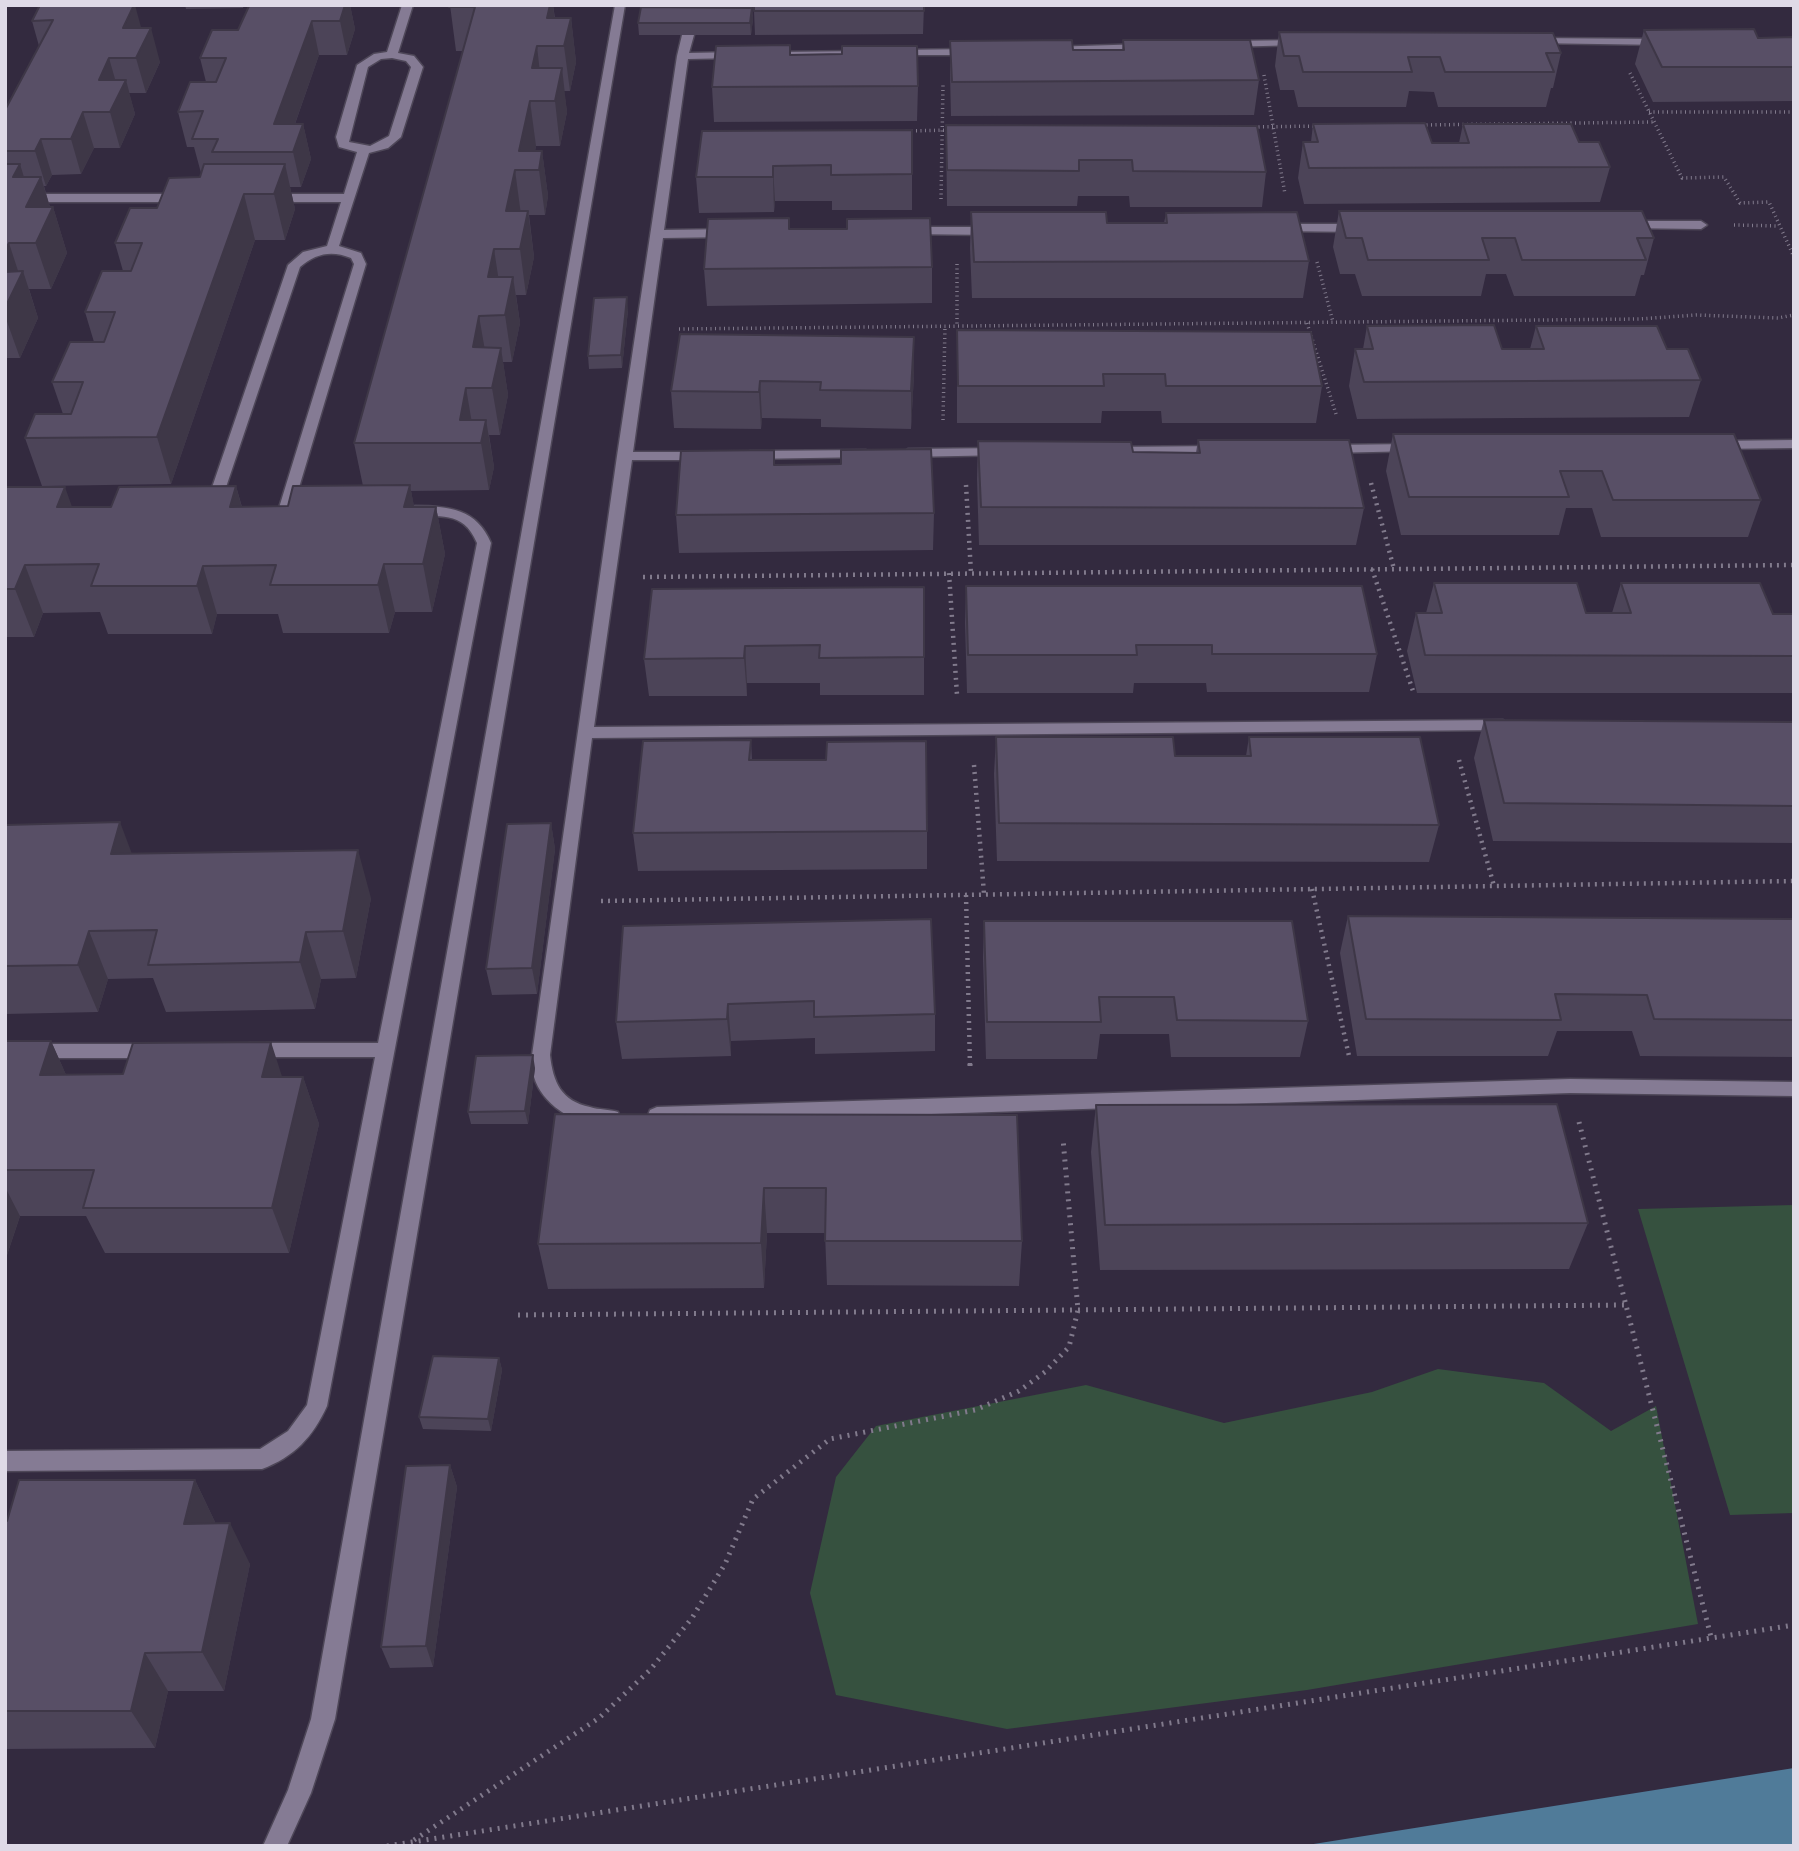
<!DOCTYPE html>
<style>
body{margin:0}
#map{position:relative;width:1799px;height:1851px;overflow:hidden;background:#332a3f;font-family:"Fira Sans",sans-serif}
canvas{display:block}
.frame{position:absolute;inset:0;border:7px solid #dfdae7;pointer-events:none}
</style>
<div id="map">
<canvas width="1799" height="1851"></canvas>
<div class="frame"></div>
</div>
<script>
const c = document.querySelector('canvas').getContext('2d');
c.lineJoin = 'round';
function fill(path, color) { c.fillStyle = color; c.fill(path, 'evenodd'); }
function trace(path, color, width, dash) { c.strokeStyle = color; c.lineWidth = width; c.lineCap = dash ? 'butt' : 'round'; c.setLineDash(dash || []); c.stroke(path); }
const green = new Path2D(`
 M1794,1205V1513L1730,1515L1638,1209Z
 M1438,1369L1544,1383L1611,1431L1656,1406L1698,1624L1307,1690L1007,1729L836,1695L810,1593L836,1477L876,1426L1086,1385L1224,1423L1372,1392Z`);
const water = new Path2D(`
 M1794,1768V1846H1301Z`);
const pathFar2 = new Path2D(`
 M1630,73L1682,178L1724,177L1740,203L1769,202L1794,257
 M1264,75L1285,194
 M1649,112H1794
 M1422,125L1654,122
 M1254,127L1318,126
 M907,131L951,130
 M941,199L943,85
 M1734,225L1779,226
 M1317,262L1333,322
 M957,264V326
 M1307,323L1336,414
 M679,329L1639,319L1696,315L1778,318L1794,315
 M943,420L945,326`);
const pathFar1 = new Path2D(`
 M1371,483L1394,569
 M966,485L971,573
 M1372,569L1413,691
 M949,573L957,695
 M643,577L1794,565
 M1459,760L1494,886
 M974,765L984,894
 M1312,889L1349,1056
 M966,895L970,1066
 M601,901L1794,881`);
const path = new Path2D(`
 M970,1064V1069
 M1579,1122L1711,1637
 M518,1315L1626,1305
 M414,1840L599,1718L650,1670L692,1618L725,1564L753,1499L830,1439L975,1410L1019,1391L1045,1372L1069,1347L1078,1310L1063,1139
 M387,1846L1794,1625`);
const street = new Path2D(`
 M402,5H413L398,53L414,56L423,67L401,137L388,148L369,153L339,246L361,253L366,264L292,511L285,515L278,511L354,264L351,258C332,250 316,253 300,267L219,508L212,512L207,511L205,508L288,265L303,252L327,246L341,202H271L265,198L271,194H344L357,152L339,147L336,137L357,65L374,54L387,52ZM392,58L406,61L411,67L389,136L370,146L349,142L368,67L381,59Z
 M615,5H625L335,1719L311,1793L287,1846H263L288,1790L311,1719Z
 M688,32L694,35L689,53L737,52L743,55L737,58L688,59L664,230L730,229L736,233L730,237L663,238L633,452H705L712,456L705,460H632L594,727L1503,720L1511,725L1503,730L592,738L550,1055C553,1082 561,1101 590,1107C599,1110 609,1109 618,1112L620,1117L618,1122C586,1133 543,1108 534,1077C532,1070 532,1062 532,1055L617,456L677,56L682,35Z
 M1535,38L1664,39L1670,42L1664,45L1531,43V39Z
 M1304,40V44L1300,45L1227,47L1221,44L1227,41Z
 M1146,44L1152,47L1150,49L1048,53L1042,50L1048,47Z
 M894,50L971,49L977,52L971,55H890V51Z
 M779,52L863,51L869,54L863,57H775V53Z
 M5,194H184L190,198L184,202H5Z
 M1626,221H1701L1707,225L1701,229L1622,228V222Z
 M1279,224H1360L1366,228L1360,232L1275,231V225Z
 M909,227H993L999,231L993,235L905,234V228Z
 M1794,440V448L1716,449L1709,445L1716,441Z
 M1412,444L1417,445V451L1328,453L1321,449L1328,445Z
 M1219,446L1226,450L1224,453L1111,455L1104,451L1111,447Z
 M1002,448L1007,449V455L908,457L901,453L908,449Z
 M866,450L873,454L871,457L750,459L743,455L750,451Z
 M415,506C449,506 477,509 491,543L327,1406C313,1437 294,1457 262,1469L5,1471V1451L260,1449L288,1431L307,1405L375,1057H250L243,1055L241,1050L243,1045L250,1043H378L477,543C462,508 439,520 410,513L408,510Z
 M5,1044H152L159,1046L161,1051L159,1056L152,1058H5Z
 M1570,1079L1794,1082V1096L1570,1093L657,1123L650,1120L648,1115L650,1110L657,1107Z`);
const wall = new Path2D(`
 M40,5L141,28L160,62L146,93H129L135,114L120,148H94L81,174L52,175L46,186H44L50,207H53L67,253L51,289H29L38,318L20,358H5V110L39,46L32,21Z
 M185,5H244L243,8L186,9Z
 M350,5L355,29L347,55H319L295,124H303L311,159L301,187H290L295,209L285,240H255L171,484L42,486L25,438L63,414L52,382L94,342L85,312L123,271L115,243L157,208L200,177L201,173L194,147H187L178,112L206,82L200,58L238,30L249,6Z
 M450,5H553L555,18H571L576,62L570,91H564L567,112L560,146H536L535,151H542L548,196L545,215H529L534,257L526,295H516L520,323L512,362H503L508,395L500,435H489L494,467L489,490L411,491L414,507H436L445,554L432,612H395L389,633H283L278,614H217L212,634H108L100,612L43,613L34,637H5V487L72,507H111L236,486L242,507L288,506L363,486L354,443L463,51H456Z
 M924,5L923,34L755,35L754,11Z
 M752,8L753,19L751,35H639L638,23Z
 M1644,30L1758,38L1794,37V101L1653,102L1635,64Z
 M1279,32L1561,53L1553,88H1551L1546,107H1438L1434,92L1409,91L1406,107H1298L1294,90H1280L1275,66Z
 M1123,40L1259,80L1254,115L951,116L950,75V41L1073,50H1122Z
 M790,45L791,55L918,86L917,121L714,122L712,87Z
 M1313,124L1432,143H1459L1463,124L1579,142L1610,167L1600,202L1304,204L1298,178L1303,142H1311Z
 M946,125L1266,172L1262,207H1130L1129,196H1078L1077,206H947Z
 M912,130V210H832V201H775L774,212L699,213L696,177Z
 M1339,211L1654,238L1644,275H1641L1635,296H1514L1506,274H1486L1481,296H1362L1355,274H1340L1333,247Z
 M971,212L1107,223H1164L1166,213L1309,261L1303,298H972L970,248Z
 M789,218L790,229H847L932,267V303L707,306L704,269Z
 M628,310L622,368L589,369L588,356Z
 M1367,326L1502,349H1530L1536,326L1667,349L1701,380L1689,417L1357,419L1349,386L1355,349H1363Z
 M957,330L1322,386L1316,423H1162L1161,411H1102L1101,423H957Z
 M680,334L914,374L911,429L821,427V419L762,418L761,429L674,428L671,391Z
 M1393,434L1761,500L1748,537H1601L1592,508H1566L1559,535H1401L1386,471Z
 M1198,440L1364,508L1356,545H979L977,479L978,441L1133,452L1196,453Z
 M774,450V465L841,464L934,513L933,550L679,553L676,515Z
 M1434,583L1586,613H1612L1621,583L1773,614H1794V693H1417L1407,651L1416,613H1426Z
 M966,586L1377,654L1369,692H1207L1206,683H1134L1133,693H967L965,623Z
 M652,589L924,657V695H820V683H747V696H649L644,659Z
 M1484,720L1794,722V843L1493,841L1474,758Z
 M996,737L1175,756H1246L1249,737L1439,825L1429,862L997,861L994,774Z
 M751,740L752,760L927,831V869L638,871L633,833Z
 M551,823L555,849L537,994L492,995L486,969Z
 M5,825L132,854L371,898L356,978L321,979L315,1009L166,1012L153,978L108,979L98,1012L5,1014Z
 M1348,916L1794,919V1057L1640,1056L1632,1031H1557L1548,1056H1357L1340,953Z
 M984,921L1308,1021L1300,1057H1171L1169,1034H1100L1097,1059H986L983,958Z
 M623,926L935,1014V1051L815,1054V1038L731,1041V1056L622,1059L616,1022Z
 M5,1041H51L66,1075L303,1077L319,1124L289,1253H105L86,1216H20L7,1255H5Z
 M535,1068L528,1124H471L468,1112Z
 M1096,1105L1588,1223L1569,1269L1100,1270L1091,1152Z
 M555,1114L1022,1241L1019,1286L827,1285L825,1233H767L764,1288L548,1289L538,1244Z
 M499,1358L502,1370L491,1431L423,1429L419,1417Z
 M450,1465L457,1487L433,1667L390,1668L381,1647Z
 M195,1480L215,1522V1523L250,1564L224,1691H168L155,1748L5,1749V1521Z`);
const shadedWall = new Path2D(`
 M134,5H135L144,38L124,28Z
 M345,5H350L355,29L347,55L340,21Z
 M550,5H553L557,38L547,18Z
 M752,8L753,19L751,35L750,23Z
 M571,18L576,62L570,91L564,46Z
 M312,21L319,55L285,152L274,124Z
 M151,28L160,62L146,93L136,58Z
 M537,46L542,91L532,68Z
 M109,58L119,93L99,80Z
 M562,68L567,112L560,146L555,101Z
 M126,80L135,114L120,148L110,112Z
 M530,101L536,146L531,170L519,151Z
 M83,112L94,148L81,174L71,139Z
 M303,124L311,159L301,187L293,152Z
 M41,139L52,175L46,186L35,151Z
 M542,151L548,196L545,215L539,170Z
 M20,164L30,197L41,177L51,211L53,207L67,253L51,289L13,177Z
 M285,164L295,209L285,240L274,194Z
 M773,166L775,201L774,212L773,177Z
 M515,170L521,215L506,211Z
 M244,194L255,240L171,484L157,437Z
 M528,211L534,257L526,295L520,249Z
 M9,243L20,277L23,271L38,318L20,358L5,316V250Z
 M494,249L501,295L488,277Z
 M513,277L520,323L512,362L505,315Z
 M627,297L628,310L622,368L621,355Z
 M479,316L487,362L473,347Z
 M914,337V374L911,429V391Z
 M501,348L508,395L500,435L492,388Z
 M760,381L762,418L761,429L759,392Z
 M466,388L474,435L460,420Z
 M486,420L494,467L489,490L481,443Z
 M410,485L419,533L404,507Z
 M236,486L249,534L230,507Z
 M65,487L82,535L57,507Z
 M436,507L445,554L432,612L423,564Z
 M384,564L395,612L389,633L378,585Z
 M25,565L43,613L34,637L15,589Z
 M203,566L217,614L212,634L197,586Z
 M745,646L747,683V696L744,658Z
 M120,822L138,870L111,854Z
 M551,823L555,849L537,994L532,968Z
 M358,850L371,898L356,978L343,931Z
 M89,931L108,979L98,1012L78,965Z
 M306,932L321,979L315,1009L300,962Z
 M728,1004L731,1041V1056L727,1019Z
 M51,1041L72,1088L40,1075Z
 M271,1042L286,1089L262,1077Z
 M533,1055L535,1068L528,1124L525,1111Z
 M303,1077L319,1124L289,1253L272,1208Z
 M5,1187L20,1216L7,1255L5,1252Z
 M764,1188L767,1233L764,1288L761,1243Z
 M499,1358L502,1370L491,1431L488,1419Z
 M450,1465L457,1487L433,1667L426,1646Z
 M195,1480L215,1522L205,1565L184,1524Z
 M230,1523L250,1564L224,1691L202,1652Z
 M145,1653L168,1691L155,1748L131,1711Z`);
const building = new Path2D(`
 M40,5H134L123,28H151L136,58H109L99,80H126L110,112H83L71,139H41L35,151H5V110L53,20L32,21Z
 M345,5L340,21H312L274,124H303L293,152H212L218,139H192L203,111L178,112L190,82H216L226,58H200L212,30H238L249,6Z
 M450,5H550L547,18H571L564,46H537L532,68H562L555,101H530L519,151H542L539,170H515L506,211H528L520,249H494L488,277H513L505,315L479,316L473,347L501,348L492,388H466L460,420H486L481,443H354L475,7H449Z
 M754,5H924V11H754Z
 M641,7L752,8L750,23H638Z
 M1754,29L1758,38L1794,37V67H1662L1644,30Z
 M1279,32L1553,33L1561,53H1546L1554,72H1445L1440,57H1408L1412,72H1303L1299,56H1284Z
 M1072,40L1073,50H1124L1123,40H1250L1259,80L952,82L950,41Z
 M790,45V55L842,54V46H917L918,86L712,87L716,46Z
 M1425,123L1432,143H1469L1463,124H1571L1579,142H1599L1610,167L1309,168L1303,142H1318L1313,124Z
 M946,125L1257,126L1266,172L1133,171L1132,160H1079V171L947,170Z
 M912,130V174L831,175V165L773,166V177H696L702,131Z
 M5,164H20L13,177H41L26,207H53L36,243H9L5,250Z
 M204,164H285L274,194H244L157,437L25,438L35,414H71L83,382H52L70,342H104L115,312H85L102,271H131L142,243H115L130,208H157L169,178L200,177Z
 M1339,211H1642L1654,238H1637L1646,260H1522L1515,238H1482L1489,260H1368L1362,238H1346Z
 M971,212H1106L1107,223H1167L1166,213L1297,212L1309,261L974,262Z
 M789,218V229H847V219L930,218L932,267L704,269L708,219Z
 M23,271L5,308V272Z
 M627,297L621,355L588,356L594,298Z
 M1494,325L1502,349H1544L1536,326H1657L1667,349H1688L1701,380L1364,382L1355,349H1373L1367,326Z
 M957,330L1311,332L1322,386H1166L1165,374H1103L1104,386H958Z
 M680,334L914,337L911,391L820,390L821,382L760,381L759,392L671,391Z
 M1393,434H1734L1761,500H1613L1602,471H1560L1569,497H1409Z
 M1198,440H1349L1364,508L981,507L978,441L1131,442L1133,452L1200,453Z
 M931,449L934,513L676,515L681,451L774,450V465L841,464V450Z
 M410,485L404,507H436L423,564H384L378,585H270L276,565L203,566L197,586H91L99,564L25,565L15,589H5V487H65L57,507H111L119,487L236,486L230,507L288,506L293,486Z
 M1434,583H1577L1586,613H1631L1621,583H1760L1773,614H1794V656L1425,655L1416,613H1442Z
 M966,586H1362L1377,654H1212V645H1136L1137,655H968Z
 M924,587V657L819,658L820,645L745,646L744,658L644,659L652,589Z
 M1484,720L1794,722V806L1504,803Z
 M996,737H1173L1175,756H1251L1249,737H1420L1439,825L999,823Z
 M751,740L749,760H826L827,742L926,741L927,831L633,833L643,741Z
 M120,822L111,854L358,850L343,931L306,932L300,962L148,965L157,930L89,931L78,965L5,966V825Z
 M551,823L532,968L486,969L507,824Z
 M1348,916L1794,919V1020L1654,1019L1647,995L1555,994L1561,1020L1366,1019Z
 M931,919L935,1014L814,1017V1001L728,1004L727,1019L616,1022L623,926Z
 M984,921H1292L1308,1021L1177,1020L1174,997H1099L1101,1022H987Z
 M5,1041H51L40,1075L123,1074L133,1043L271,1042L262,1077H303L272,1208H83L94,1170H5Z
 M533,1055L525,1111L468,1112L476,1056Z
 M1557,1104L1588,1223L1105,1225L1096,1105Z
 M555,1114L1017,1115L1022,1241H825L826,1188H764L761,1243L538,1244Z
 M433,1356L499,1358L488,1419L419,1417Z
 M450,1465L426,1646L381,1647L406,1466Z
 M19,1480H195L184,1524L230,1523L202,1652L145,1653L131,1711H5V1521H7Z`);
fill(green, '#36513f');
fill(water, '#507b99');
trace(street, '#4e4758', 3);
trace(pathFar2, '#817a8c', 3.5, [1, 3.5]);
trace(pathFar1, '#817a8c', 4.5, [2, 5]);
trace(path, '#817a8c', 5, [2, 6]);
fill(street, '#857b94');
fill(wall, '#4c4458');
fill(shadedWall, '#3e3747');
fill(building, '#584f66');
trace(building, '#3e3747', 2);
</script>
